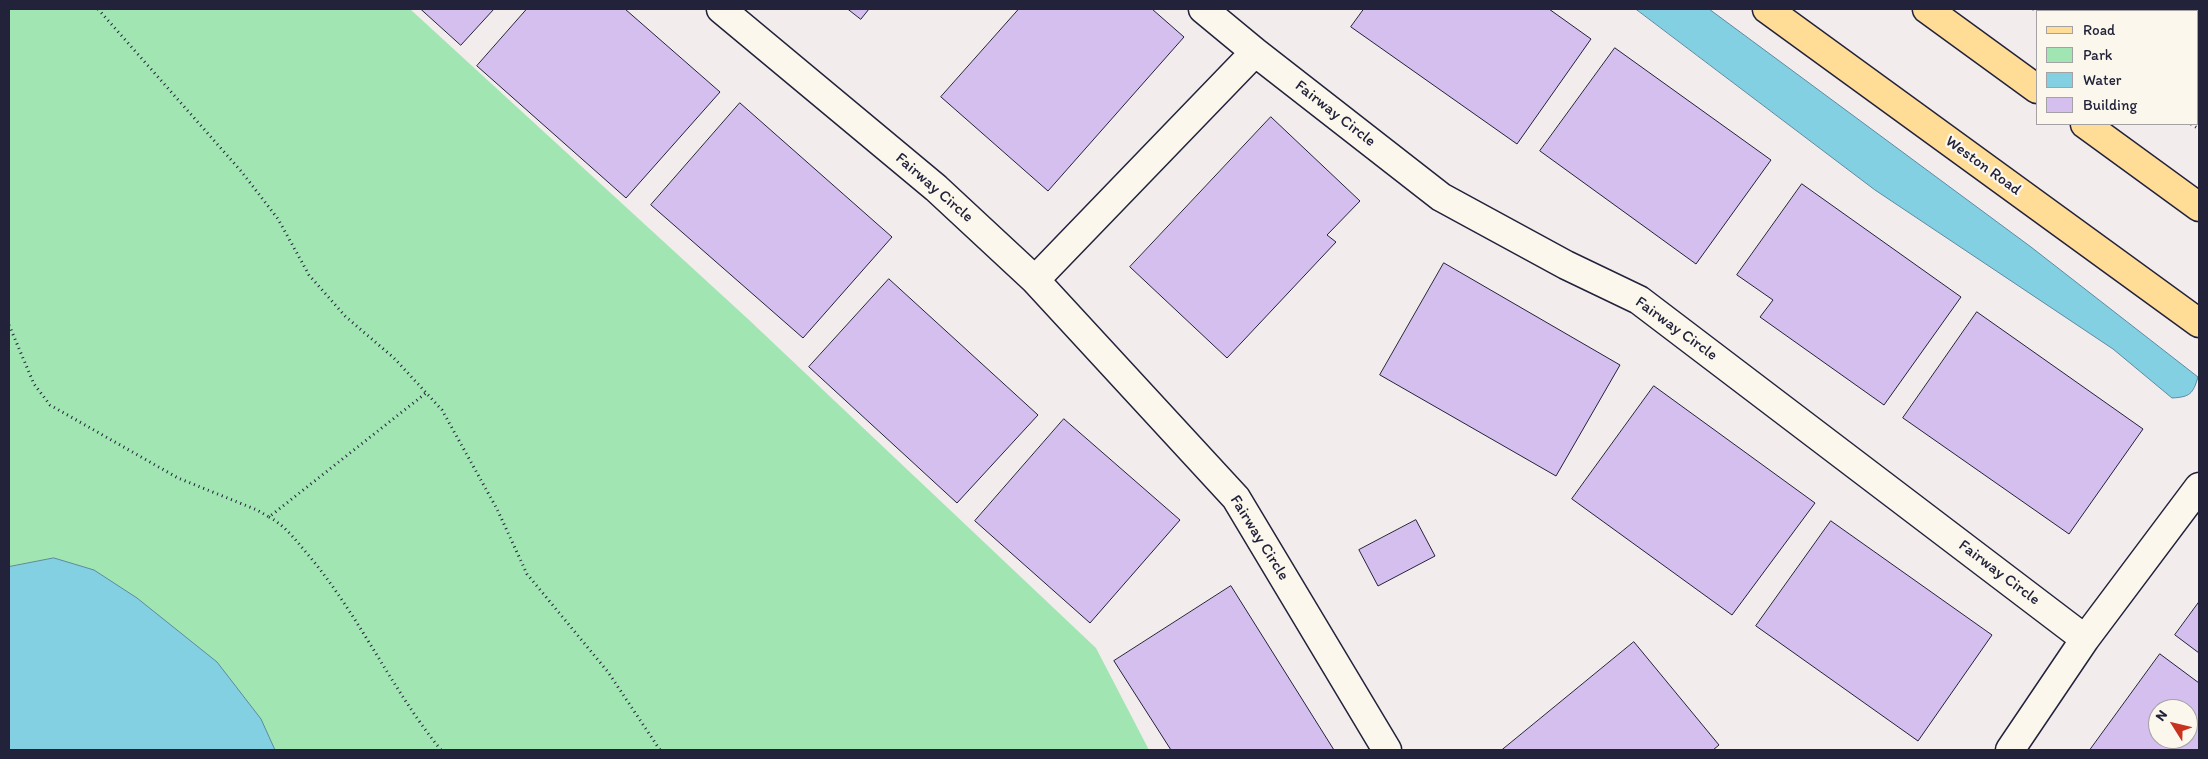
<!DOCTYPE html>
<style>
body{margin:0}
#map{position:relative;width:2208px;height:759px;overflow:hidden;background:#f3eced;font-family:Itim,sans-serif}
canvas{display:block}
.frame{position:absolute;inset:0;border:10px solid #22223b;pointer-events:none}
.legend{position:absolute;left:2036px;top:10px;width:162px;height:115px;box-sizing:border-box;background:#fbf7ec;border:1px solid #a4a2a5;margin:0;padding:6px 9px;list-style:none;font-size:15px;color:#22223b}
.legend li{display:flex;align-items:center;gap:10px;height:25px}
.legend b{width:25px;border:1px solid #a4a2a5}
.north{position:absolute;left:2148px;top:699px;width:50px;height:50px;box-sizing:border-box;background:#fbf7ec;border:1px solid #a4a2a5;border-radius:50%;rotate:306deg;font-size:14px;font-weight:700;line-height:20px;text-align:center;color:#22223b}
.north::after{content:'';display:block;margin:auto;width:18px;height:22px;background:#c8321e;clip-path:polygon(50% 0,100% 100%,50% 72%,0 100%)}
</style>
<div id="map">
<canvas width="2208" height="759"></canvas>
<div class="frame"></div>
<ul class="legend">
<li><b style="height:6px;background:#ffdd96"></b>Road</li>
<li><b style="height:14px;background:#a1e6b2"></b>Park</li>
<li><b style="height:14px;background:#83d0e3"></b>Water</li>
<li><b style="height:14px;background:#d4bfef"></b>Building</li>
</ul>
<div class="north">N</div>
</div>
<script>
const c = document.querySelector('canvas').getContext('2d');
c.lineJoin = 'round';
function fill(path, color) { c.fillStyle = color; c.fill(path, 'evenodd'); }
function trace(path, color, width, dash) { c.strokeStyle = color; c.lineWidth = width; c.lineCap = dash ? 'butt' : 'round'; c.setLineDash(dash || []); c.stroke(path); }
function drawText(font, color, halo, rows, align = 'center') {
  c.font = font + ' Itim,sans-serif'; c.lineWidth = 4.5; c.setLineDash([]); c.textBaseline = 'middle'; c.strokeStyle = halo; c.fillStyle = color; for (const [text, x, y, turn = 0] of rows) {
    c.save(); c.translate(x, y); c.rotate((+turn || 0) * Math.PI / 180); c.textAlign = isNaN(turn) ? turn : align; if (halo) c.strokeText(text, 0, 0); c.fillText(text, 0, 0); c.restore();
  }
}
const green = new Path2D(`
 M9,9H410L748,319L1096,648L1149,750H9Z`);
const water = new Path2D(`
 M1636,9H1709L2031,247L2198,377C2193,394 2190,397 2172,398L2113,349L1875,190Z
 M54,558L94,570L137,598L217,662L261,719L275,750H9V567Z`);
const building = new Path2D(`
 M421,9H494L461,45Z
 M527,9H625L720,92L626,198L477,66Z
 M848,9H869L861,19Z
 M1019,9H1152L1184,37L1048,191L941,97Z
 M1364,9H1549L1591,39L1517,144L1351,27Z
 M1615,48L1771,160L1696,264L1540,151Z
 M740,103L892,237L803,338L651,205Z
 M1271,117L1360,201L1327,235L1336,242L1227,358L1130,267Z
 M1802,184L1961,297L1884,405L1760,317L1773,300L1737,275Z
 M1444,263L1620,365L1556,476L1380,375Z
 M889,279L1038,415L957,503L809,367Z
 M1977,312L2143,429L2069,534L1903,418Z
 M1654,386L1815,503L1732,615L1572,499Z
 M1064,419L1180,520L1090,623L975,521Z
 M1416,520L1435,556L1378,586L1359,550Z
 M1831,521L1992,635L1918,741L1756,626Z
 M1231,586L1334,750H1171L1114,661Z
 M2199,602V653L2175,635Z
 M1634,642L1719,745L1713,750H1502Z
 M2160,654L2199,683V750H2090ZM2158,709H2188V739H2158Z`);
const path = new Path2D(`
 M98,9L241,171L278,219L309,275L345,316L394,358L442,410L497,509L527,574L608,672L660,750
 M2033,9L2037,11
 M2191,124L2199,129
 M9,325L34,384L50,405L178,478L257,510L269,517L426,393
 M269,517C286,526 297,542 310,557C360,617 392,690 441,750`);
const minor = new Path2D(`
 M721,9L936,188L1035,280L1236,498L1387,750
 M1203,9L1255,52L1441,197L1566,265L1639,300L2085,639L2010,750
 M1035,280L1255,52
 M2085,639L2199,487`);
const major = new Path2D(`
 M1767,9L2199,323
 M1927,9L2037,89
 M2085,124L2199,207`);
const streetNames = [
 ["Fairway Circle",1335,114,38],
 ["Weston Road",1983,166,36],
 ["Fairway Circle",934,188,41],
 ["Fairway Circle",1676,329,36],
 ["Fairway Circle",1259,538,58],
 ["Fairway Circle",1999,573,37]
];
fill(green, '#a1e6b2');
fill(water, '#83d0e3');
trace(water, '#5c8aa0', 1);
fill(building, '#d4bfef');
trace(building, '#22223b', 1);
trace(minor, '#22223b', 31);
trace(major, '#22223b', 31);
trace(path, '#22223b', 3, [1, 4]);
trace(minor, '#fbf7ec', 28);
trace(major, '#ffdd96', 28);
drawText('16px', '#22223b', '#fbf7ec', streetNames);
</script>
